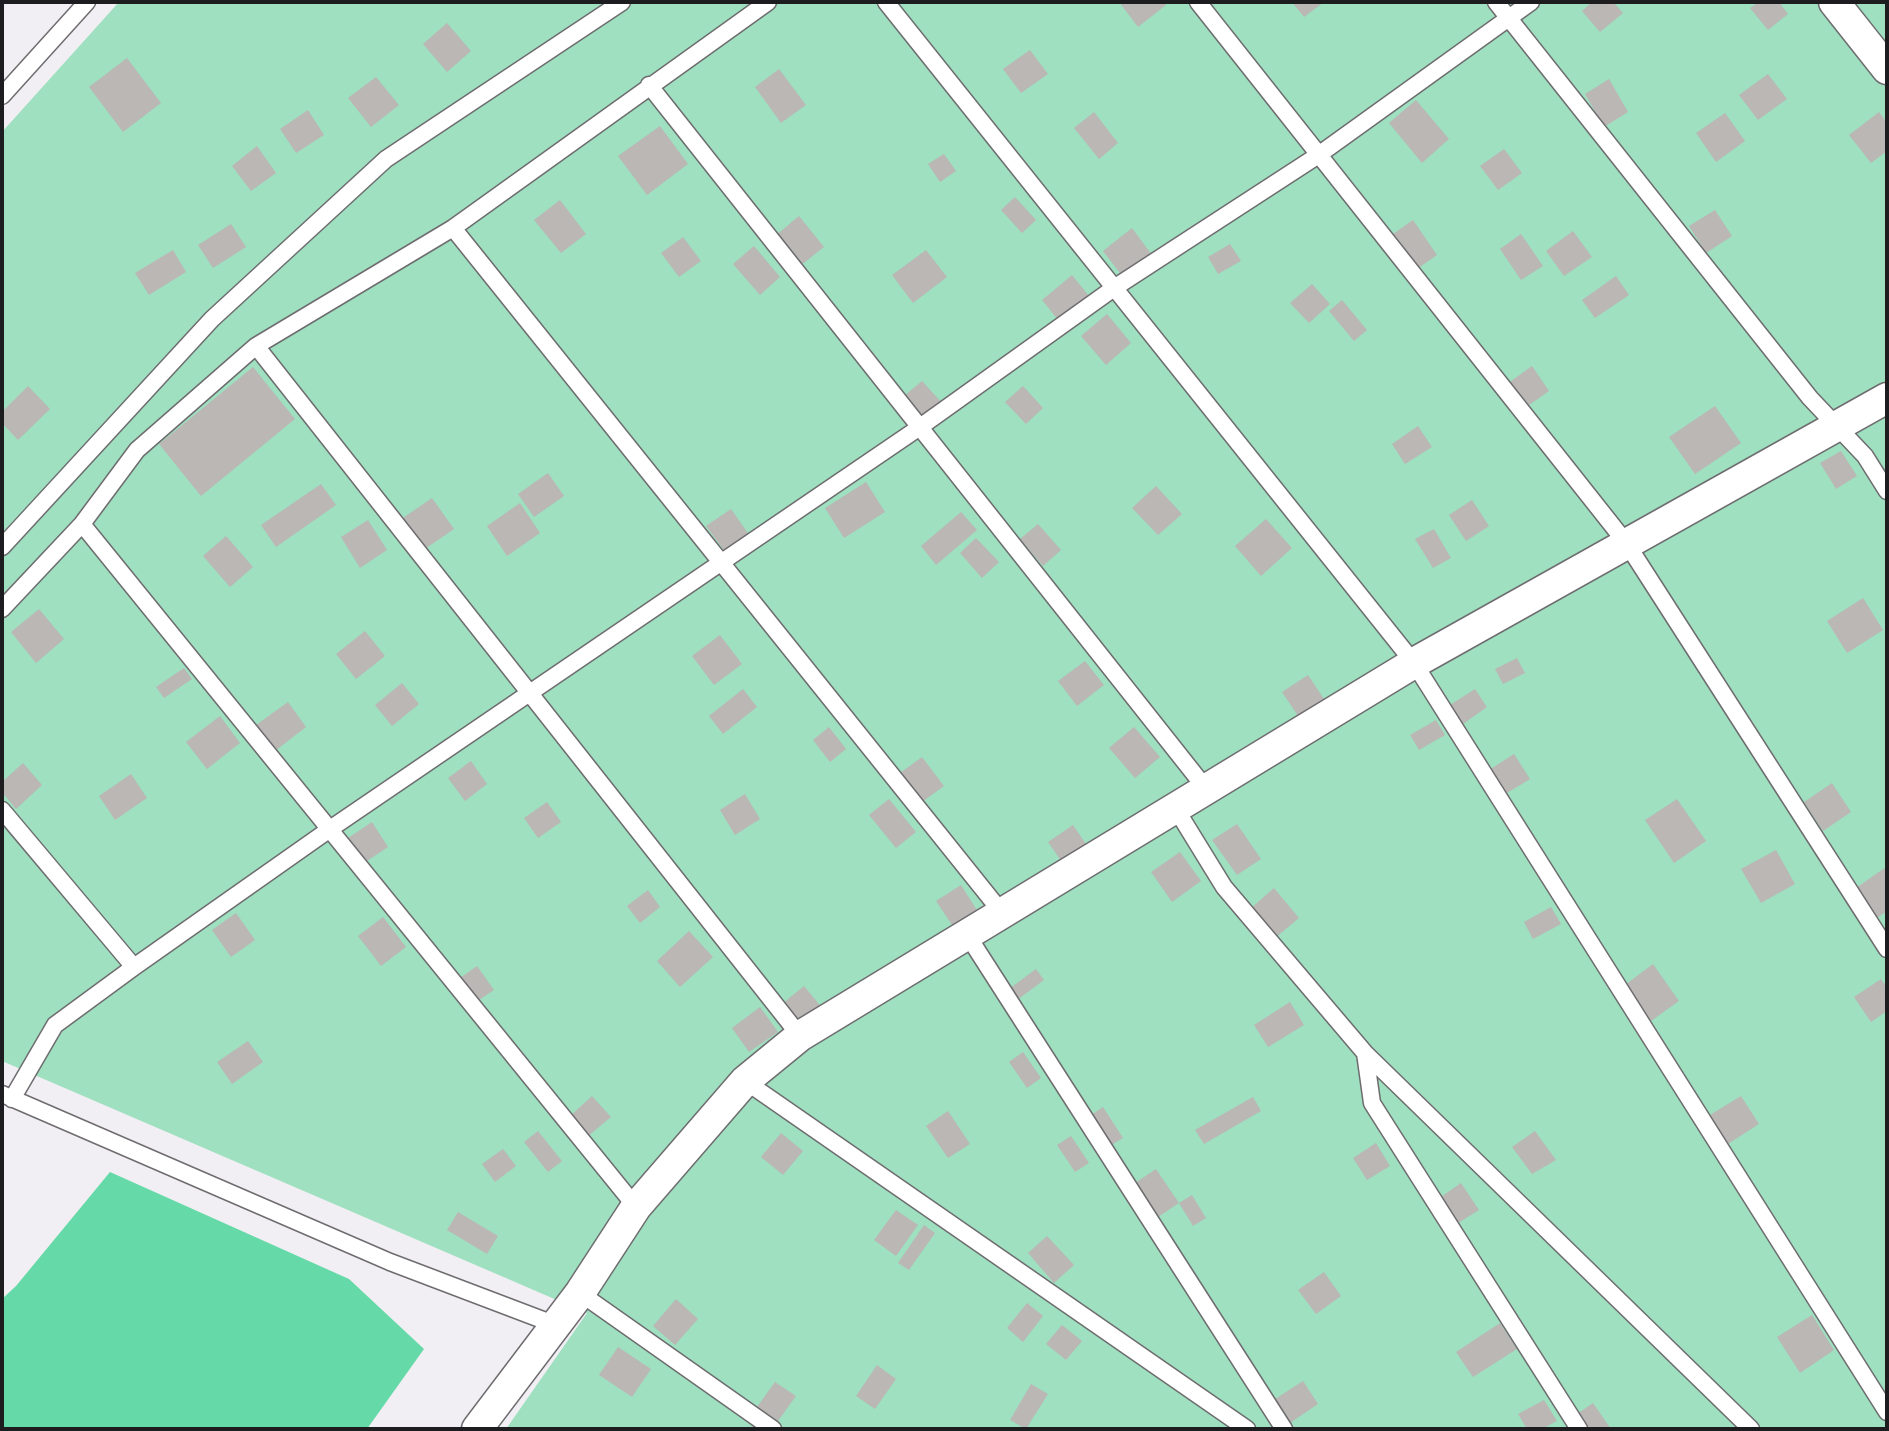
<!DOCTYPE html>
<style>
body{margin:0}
#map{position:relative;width:1889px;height:1431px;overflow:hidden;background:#f1eff3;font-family:"PT Serif",serif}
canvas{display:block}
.frame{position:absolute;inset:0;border:4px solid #1d1c1e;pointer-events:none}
</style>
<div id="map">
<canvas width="1889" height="1431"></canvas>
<div class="frame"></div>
</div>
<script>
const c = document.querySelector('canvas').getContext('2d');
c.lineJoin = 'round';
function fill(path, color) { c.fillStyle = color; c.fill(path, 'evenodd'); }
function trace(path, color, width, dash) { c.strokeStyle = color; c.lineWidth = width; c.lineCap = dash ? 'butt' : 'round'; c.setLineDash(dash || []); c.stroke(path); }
const green = new Path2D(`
 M119,2H1887V1429H506L587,1313L2,1061V132Z`);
const forest = new Path2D(`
 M110,1172L349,1279L424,1349L367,1429H2V1299L16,1286Z`);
const building = new Path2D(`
 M1119,2H1163L1166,5L1138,27Z
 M1292,2H1324L1304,17Z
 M1592,2H1613L1623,13L1600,32L1582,11Z
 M1759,2H1779L1788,14L1768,30L1750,8Z
 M447,23L471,51L447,72L423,44Z
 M1030,50L1048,74L1021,93L1003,69Z
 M127,58L161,103L123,132L89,87Z
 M779,69L806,105L781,123L755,87Z
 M1768,74L1787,99L1758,120L1739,95Z
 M376,77L399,105L371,127L348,98Z
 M1609,79L1628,112L1604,127L1585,94Z
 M1416,100L1449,139L1422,163L1389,123Z
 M308,110L324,135L296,153L280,129Z
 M1094,112L1118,143L1099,159L1074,128Z
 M1879,112L1887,123V151L1871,163L1849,135Z
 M1725,113L1745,141L1716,162L1696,133Z
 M660,126L688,164L647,195L618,156Z
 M257,146L276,173L251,191L232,166Z
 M1504,149L1522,173L1498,190L1480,166Z
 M944,154L956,171L940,182L928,164Z
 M1015,197L1036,220L1022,233L1001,210Z
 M560,200L586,234L561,253L534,220Z
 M1715,210L1732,236L1706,253L1689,226Z
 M799,216L824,247L800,266L775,236Z
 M1413,220L1437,255L1417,269L1393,234Z
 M231,224L246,247L213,268L198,245Z
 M1132,228L1152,255L1123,277L1103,251Z
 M1573,231L1592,257L1564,276L1546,251Z
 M1521,234L1543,266L1521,280L1500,249Z
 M683,237L701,261L679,277L661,253Z
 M1230,244L1241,261L1218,274L1208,257Z
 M754,246L780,277L760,295L733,264Z
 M173,250L186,272L149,295L135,273Z
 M926,250L947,277L913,303L892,275Z
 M1072,275L1089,296L1059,321L1042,300Z
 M1616,276L1629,295L1595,318L1582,300Z
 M1312,284L1330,304L1309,323L1290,303Z
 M1342,300L1367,330L1354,341L1329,311Z
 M1107,314L1131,343L1106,365L1081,336Z
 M1532,366L1549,391L1525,408L1507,384Z
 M253,367L295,419L201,496L159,444Z
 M922,381L942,403L923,419L904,396Z
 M28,386L50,409L18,440L2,423V412Z
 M1023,386L1043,408L1026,424L1005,402Z
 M1715,406L1741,443L1695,474L1669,437Z
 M1418,426L1432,447L1405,464L1392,444Z
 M1841,451L1857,476L1836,489L1820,463Z
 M548,473L564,496L534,517L518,494Z
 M866,482L885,512L844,538L825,508Z
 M321,484L336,505L276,547L261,525Z
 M1156,486L1182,514L1158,535L1132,508Z
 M432,498L454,529L422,551L400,520Z
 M1472,500L1489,526L1466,541L1449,515Z
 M520,503L540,533L507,556L487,526Z
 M731,509L750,536L726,553L706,526Z
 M961,512L977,530L936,565L921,546Z
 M1266,519L1292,548L1261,576L1235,546Z
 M368,520L387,550L360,568L341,537Z
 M1038,524L1061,550L1043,566L1020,539Z
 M1434,529L1451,558L1433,568L1415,539Z
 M226,536L253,567L230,587L203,556Z
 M976,538L999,562L982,578L960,553Z
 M1863,598L1883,630L1847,653L1827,621Z
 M39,609L64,639L36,663L11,632Z
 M365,631L385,656L356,679L336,654Z
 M720,635L742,664L714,685L692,656Z
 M1517,658L1525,673L1503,684L1495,669Z
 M1085,661L1104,685L1077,706L1058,681Z
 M184,668L192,679L164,698L156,687Z
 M1308,675L1324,699L1298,716L1282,692Z
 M402,683L419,704L392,726L375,705Z
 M743,689L757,707L723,734L709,716Z
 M1475,689L1487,707L1463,724L1450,705Z
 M288,702L306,727L275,751L256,725Z
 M220,716L240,743L207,769L186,742Z
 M1436,720L1445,735L1419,750L1410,735Z
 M829,727L846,749L830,762L813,740Z
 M1134,727L1160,757L1135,778L1109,748Z
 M1514,754L1530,779L1502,796L1486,772Z
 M922,757L944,786L922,802L900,773Z
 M471,761L487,784L465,801L448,778Z
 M23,763L42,785L16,809L2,792V782Z
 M131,774L147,798L115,820L99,796Z
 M1832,783L1851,812L1823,831L1804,802Z
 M745,794L760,819L735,835L720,810Z
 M889,799L916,832L896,848L869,815Z
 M1677,799L1706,841L1674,863L1645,820Z
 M547,802L561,822L538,838L524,818Z
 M372,822L388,847L364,863L348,838Z
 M1237,824L1261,859L1237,875L1212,840Z
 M1073,825L1088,847L1064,865L1048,842Z
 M1776,850L1795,884L1761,903L1741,869Z
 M1180,852L1201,881L1172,902L1151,872Z
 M1886,867L1887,911L1877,918L1856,888Z
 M961,885L982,918L958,934L936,901Z
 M1274,888L1299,918L1274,939L1249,910Z
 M648,890L660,907L640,923L627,906Z
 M1551,907L1561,924L1533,939L1524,922Z
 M236,913L255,940L231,957L212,930Z
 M383,917L406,947L381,966L358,936Z
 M689,931L713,957L680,987L657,961Z
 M1653,964L1679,1001L1651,1021L1625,985Z
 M477,966L494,990L476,1002L460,978Z
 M1036,969L1044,980L1013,1003L1005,992Z
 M1881,979L1887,988V1011L1871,1022L1854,997Z
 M804,986L823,1009L799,1027L782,1004Z
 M1290,1002L1304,1025L1268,1047L1254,1025Z
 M760,1007L778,1032L749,1052L732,1028Z
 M248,1041L263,1062L232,1084L217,1062Z
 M1023,1052L1041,1078L1027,1088L1009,1062Z
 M592,1096L611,1117L587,1137L569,1117Z
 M1741,1096L1759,1124L1728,1144L1710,1115Z
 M1253,1097L1261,1111L1204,1144L1195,1130Z
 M1103,1107L1123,1138L1108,1147L1088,1117Z
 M948,1111L970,1144L948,1158L926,1126Z
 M538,1131L562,1161L548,1172L524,1142Z
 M1535,1131L1556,1160L1532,1174L1512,1147Z
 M781,1133L803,1151L783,1175L761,1157Z
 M1071,1136L1089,1163L1075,1172L1057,1145Z
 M1376,1143L1390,1166L1367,1180L1353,1158Z
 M503,1149L516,1166L495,1182L482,1164Z
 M1156,1169L1179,1203L1192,1195L1206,1218L1193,1226L1179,1203L1155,1219L1132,1185Z
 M1461,1183L1479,1210L1455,1225L1438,1199Z
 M896,1210L918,1225L896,1256L874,1240Z
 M458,1212L498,1236L487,1254L447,1230Z
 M924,1225L935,1233L909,1270L898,1263Z
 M1047,1236L1074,1265L1054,1283L1028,1253Z
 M1324,1272L1341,1296L1316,1314L1298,1290Z
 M676,1299L698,1319L675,1345L653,1326Z
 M1027,1303L1043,1316L1023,1342L1007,1328Z
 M1812,1315L1834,1350L1800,1373L1777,1337Z
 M1500,1323L1517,1349L1473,1377L1456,1352Z
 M1062,1325L1082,1341L1066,1360L1046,1344Z
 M618,1347L651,1369L632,1397L599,1375Z
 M877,1365L896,1379L875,1409L856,1396Z
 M1303,1381L1318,1404L1290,1423L1275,1399Z
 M775,1382L796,1396L778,1421L757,1407Z
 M1031,1384L1048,1394L1026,1429L1010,1420Z
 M1544,1400L1557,1421L1542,1429H1527L1518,1414Z
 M1593,1403L1611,1429H1587L1577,1414Z`);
const service = new Path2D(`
 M886,2L1414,663L1887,1412
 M1198,2L1627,544L1887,949
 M1496,2L1810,398L1865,456L1887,491
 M649,85L1207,790
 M2,96L87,2
 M453,228L1003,914
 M256,346L800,1036
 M82,524L636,1207
 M2,547L212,319L386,159L622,2
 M2,609L82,524L137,450L256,346L453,228L768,2
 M1176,809L1224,887L1365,1053L1751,1429
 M2,810L134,967
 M968,936L1284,1429
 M1365,1053L1372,1103L1579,1429
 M745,1081L1247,1429
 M2,1094L390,1262L556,1325
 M12,1099L55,1025L134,967L330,829L920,427L1114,288L1317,156L1531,2
 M580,1293L773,1429`);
const minor = new Path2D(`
 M1834,2L1887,69
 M477,1429L580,1293L636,1207L745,1081L800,1036L1414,663L1887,398`);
fill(green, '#9ee0c0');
fill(forest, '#66d9a8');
fill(building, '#bab7b5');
trace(service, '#6e6c6f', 19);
trace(minor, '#6e6c6f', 33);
trace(service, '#fff', 16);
trace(minor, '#fff', 30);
</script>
